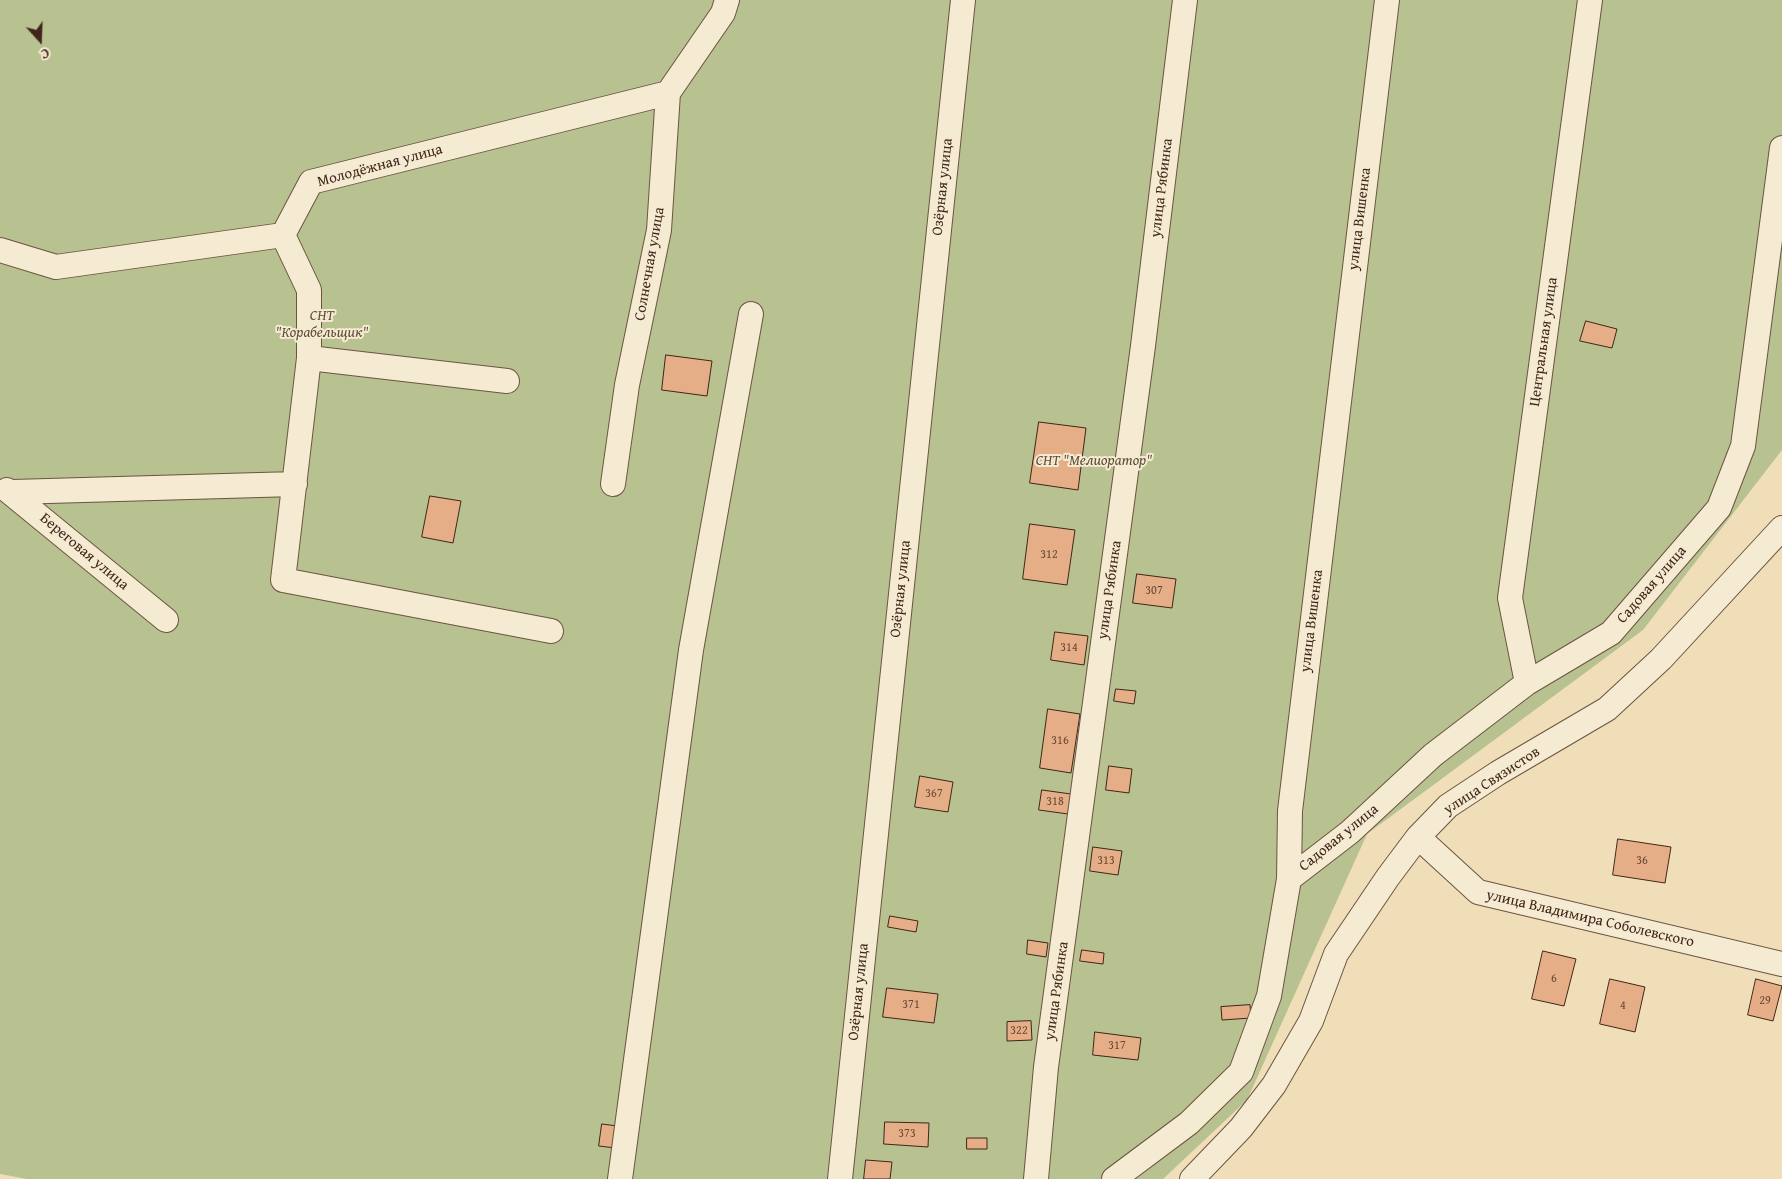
<!DOCTYPE html>
<meta charset="utf-8">
<style>
body{margin:0}
#map{position:relative;width:1782px;height:1179px;overflow:hidden;background:#f0deb9;font-family:"Gentium Book Plus",serif}
canvas{display:block}
.north{position:absolute;left:15px;top:15px;width:50px;height:50px;-webkit-text-stroke:4px #f5ead2;paint-order:stroke;rotate:160deg;font-size:14px;font-weight:700;line-height:20px;text-align:center;color:#40261b}
.north::after{content:'';display:block;margin:auto;width:18px;height:22px;background:#40261b;clip-path:polygon(50% 0,100% 100%,50% 72%,0 100%)}
</style>
<div id="map">
<canvas width="1782" height="1179"></canvas>
<div class="north">С</div>
</div>
<script>
const c = document.querySelector('canvas').getContext('2d');
c.lineJoin = 'round';
function fill(path, color) { c.fillStyle = color; c.fill(path, 'evenodd'); }
function trace(path, color, width, dash) { c.strokeStyle = color; c.lineWidth = width; c.lineCap = dash ? 'butt' : 'round'; c.setLineDash(dash || []); c.stroke(path); }
function drawText(font, color, halo, rows, align = 'center') {
  c.font = font + ' "Gentium Book Plus",serif'; c.lineWidth = 4; c.setLineDash([]); c.textBaseline = 'middle'; c.strokeStyle = halo; c.fillStyle = color; for (const [text, x, y, turn = 0] of rows) {
    c.save(); c.translate(x, y); c.rotate((+turn || 0) * Math.PI / 180); c.textAlign = isNaN(turn) ? turn : align; if (halo) c.strokeText(text, 0, 0); c.fillText(text, 0, 0); c.restore();
  }
}
const green = new Path2D(`
 M0,0H1782V450L1643,630L1367,834L1247,1100L1163,1179H27L0,1174Z`);
const building = new Path2D(`
 M1586,321L1617,329L1612,348L1580,341Z
 M666,355L712,361L707,396L662,390Z
 M1039,422L1086,428L1078,490L1030,483Z
 M430,496L461,501L453,543L422,537Z
 M1030,524L1075,530L1067,585L1023,579Z
 M1137,574L1176,579L1172,608L1133,603Z
 M1055,632L1088,636L1084,665L1051,660Z
 M1116,689L1136,691L1134,704L1114,701Z
 M1048,709L1080,714L1071,773L1040,768Z
 M1109,766L1132,769L1129,793L1106,790Z
 M920,776L953,782L948,812L915,807Z
 M1042,790L1071,794L1068,814L1039,810Z
 M1618,839L1671,847L1665,883L1613,875Z
 M1093,847L1122,851L1118,875L1090,871Z
 M890,916L918,921L916,932L888,927Z
 M1028,940L1048,943L1046,957L1027,954Z
 M1082,950L1104,953L1103,964L1080,961Z
 M1543,951L1576,959L1564,1006L1532,999Z
 M1610,979L1645,987L1635,1032L1600,1024Z
 M1756,979L1782,986L1773,1021L1748,1015Z
 M887,988L938,994L934,1023L883,1017Z
 M1250,1005L1251,1018L1222,1020L1221,1007Z
 M1031,1021L1032,1040L1007,1041V1022Z
 M1095,1032L1141,1038L1138,1060L1093,1055Z
 M885,1122L929,1123L928,1147L884,1144Z
 M602,1124L625,1127L623,1149L599,1146Z
 M967,1138H987V1149H967Z
 M866,1160L892,1162L890,1179H864Z`);
const street = new Path2D(`
 M283,235L309,290V358L283,580L551,631
 M0,250L56,267L283,235L311,182L668,93
 M309,358L507,381
 M613,484L627,385L659,230L668,93L723,13L727,0
 M7,490L166,620
 M13,492L295,484
 M1527,683L1510,598L1590,0
 M1418,837L1478,892L1782,964
 M1289,879L1350,832L1433,755L1527,683L1611,633L1719,508L1743,446L1782,148
 M620,1179L691,650L751,314
 M840,1179L963,0
 M1036,1179L1046,1067L1143,346L1185,0
 M1114,1179L1189,1123L1241,1072L1269,996L1289,879L1290,811L1387,0
 M1192,1179L1241,1128L1274,1085L1311,1021L1336,954L1388,877L1418,837L1448,806L1498,773L1607,709L1661,659L1782,528`);
const numberNames = [
 ["312",1049,555],
 ["307",1154,591],
 ["314",1069,648],
 ["316",1060,741],
 ["367",934,794],
 ["318",1055,802],
 ["313",1106,861],
 ["36",1642,861],
 ["6",1554,979],
 ["29",1765,1001],
 ["371",911,1005],
 ["4",1623,1006],
 ["322",1019,1031],
 ["317",1117,1046],
 ["373",907,1134]
];
const streetNames = [
 ["Молодёжная улица",380,166,-15],
 ["Озёрная улица",943,187,-84],
 ["улица Рябинка",1162,188,-83],
 ["улица Вишенка",1360,219,-83],
 ["Солнечная улица",650,264,-80],
 ["Центральная улица",1544,342,-82],
 ["Береговая улица",84,552,40],
 ["Садовая улица",1652,585,-49],
 ["Озёрная улица",901,589,-84],
 ["улица Рябинка",1110,590,-82],
 ["улица Вишенка",1312,621,-83],
 ["улица Связистов",1492,781,-33],
 ["Садовая улица",1339,838,-39],
 ["улица Владимира Соболевского",1590,919,13],
 ["улица Рябинка",1057,991,-82],
 ["Озёрная улица",859,992,-84]
];
const parkNames = [
 ["СНТ",322,316],
 ["\"Корабельщик\"",322,333],
 ["СНТ \"Мелиоратор\"",1094,461]
];
fill(green, '#b8c190');
fill(building, '#e5ae87');
trace(building, '#40261b', 1);
trace(street, '#6c5442', 26);
trace(street, '#f5ead2', 24);
drawText('12px', '#694836', null, numberNames);
drawText('15px', '#40261b', '#f5ead2', streetNames);
drawText('italic 15px', '#5e4d38', '#f5ead2', parkNames);
</script>
